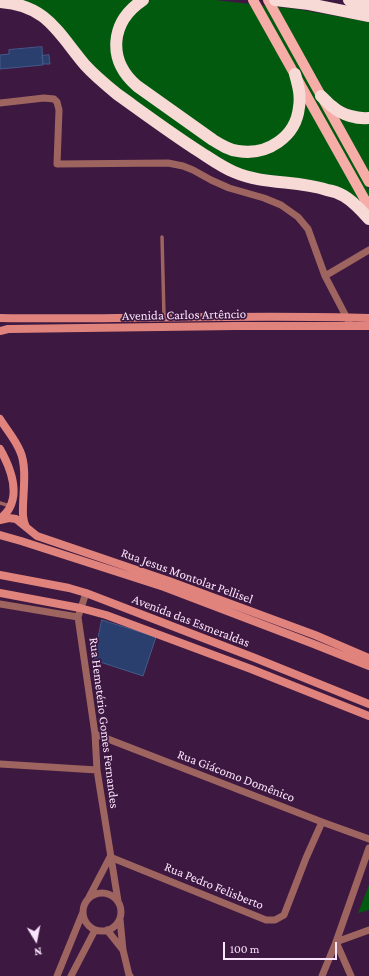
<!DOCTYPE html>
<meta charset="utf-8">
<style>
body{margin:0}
#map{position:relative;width:369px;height:976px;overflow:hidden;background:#3d1840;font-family:"Crimson Pro",serif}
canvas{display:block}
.north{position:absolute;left:16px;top:920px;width:40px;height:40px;-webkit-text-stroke:3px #3d1840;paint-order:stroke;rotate:170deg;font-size:11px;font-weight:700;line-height:16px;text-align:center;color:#fae3fc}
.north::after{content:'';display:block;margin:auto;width:14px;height:18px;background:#fae3fc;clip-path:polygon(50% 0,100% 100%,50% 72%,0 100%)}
.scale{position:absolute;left:223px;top:942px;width:114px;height:18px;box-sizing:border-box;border:2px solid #fae3fc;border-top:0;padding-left:5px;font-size:12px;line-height:14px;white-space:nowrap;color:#fae3fc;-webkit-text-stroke:3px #3d1840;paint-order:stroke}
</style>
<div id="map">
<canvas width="369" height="976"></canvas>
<div class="north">N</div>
<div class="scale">100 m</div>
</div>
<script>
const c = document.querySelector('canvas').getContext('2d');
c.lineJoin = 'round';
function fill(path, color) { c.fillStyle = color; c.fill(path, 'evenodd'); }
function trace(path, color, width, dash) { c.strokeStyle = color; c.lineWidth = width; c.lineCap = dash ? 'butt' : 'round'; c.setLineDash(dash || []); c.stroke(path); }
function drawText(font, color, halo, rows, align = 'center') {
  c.font = font + ' "Crimson Pro",serif'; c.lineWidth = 3.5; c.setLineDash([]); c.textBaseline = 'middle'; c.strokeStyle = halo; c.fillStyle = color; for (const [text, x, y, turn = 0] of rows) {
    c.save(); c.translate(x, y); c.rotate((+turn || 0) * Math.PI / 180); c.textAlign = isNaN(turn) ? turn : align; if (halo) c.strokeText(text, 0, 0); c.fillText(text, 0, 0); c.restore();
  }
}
const green = new Path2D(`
 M19,0H139L126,11L118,64L230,152L283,142L303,95L369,214L357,203L237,170L128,99Z
 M151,0H215L250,4L295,83V116L273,143L237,149L145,90L120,58L125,21L143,3Z
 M260,5L267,6L369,190V199Z
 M277,7L297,9L369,22V115H359L328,99Z
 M336,113L369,122V173Z
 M369,885V910L358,913Z`);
const building = new Path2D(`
 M42,47L43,65L0,69V55L9,54V50Z
 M49,55L50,64H43L42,56Z
 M102,620L156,637L143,676L94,660Z`);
const lane = new Path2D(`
 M162,237L164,317
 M0,503L10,506`);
const street = new Path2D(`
 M0,103L44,98L54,99L57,102L59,110L57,164L168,163L183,166L193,170L211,180L229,188L264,198L281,205L298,217L308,229L325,276L349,322
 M325,276L369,250
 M86,593L78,617L95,734L97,770L118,901
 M0,604L78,617
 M95,734L322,822L369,839
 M0,764L97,770
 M110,857L266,920H275L284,915L306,858L322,822
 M83 912a19 19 0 1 1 38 0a19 19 0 1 1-38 0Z
 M88,899L110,857
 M120,919L123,950L129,975L130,976
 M107,930L123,950
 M57,976L83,912
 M71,976L95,930
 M322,976L336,942L369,848
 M351,976L336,942L369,930`);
const secondary = new Path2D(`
 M0,318C123,320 246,314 369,318
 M0,331L8,329L236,326H369
 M0,419C6,429 15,439 20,451C28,468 22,497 23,516L24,522L26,527
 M0,449C9,465 19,489 10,507C8,512 4,515 0,519
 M0,520L9,518L16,519L37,536L169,581L315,635L369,658
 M0,535L21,541L164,587L311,643L369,666
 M0,575L69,588L86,593L255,658L369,704
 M0,593L80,608L106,615L251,669L369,716`);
const primary = new Path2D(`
 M253,0L369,207
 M268,0L369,182`);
const highway = new Path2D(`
 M143,0C110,22 107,60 137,86L213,140C221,145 229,150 238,151C267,156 296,137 299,107C301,95 298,85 295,74
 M275,0L309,4L369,16
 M349,0L369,4
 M0,2C47,5 58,33 85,65C95,76 106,85 117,94C145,114 172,134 200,152C211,159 222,167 234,172C264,185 297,180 327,190C333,191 339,193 344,196C354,202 362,211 369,219
 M321,96C325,99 328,104 333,107C342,115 357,119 369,118`);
const streetNames = [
 ["Avenida Carlos Artêncio",184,315,-1],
 ["Rua Jesus Montolar Pellisel",187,576,20],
 ["Avenida das Esmeraldas",191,621,21],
 ["Rua Hemetério Gomes Fernandes",104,723,83],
 ["Rua Giácomo Domênico",236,776,21],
 ["Rua Pedro Felisberto",214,886,22]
];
fill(green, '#025a0f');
fill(building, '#2a3f6d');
trace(building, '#435a8a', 1);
trace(lane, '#9e645f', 3.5);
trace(street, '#9e645f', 7);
trace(secondary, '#e0837d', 8);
trace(primary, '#f6ada7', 10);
trace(highway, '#f7d9d6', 12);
drawText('13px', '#fae3fc', '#3d1840', streetNames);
</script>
